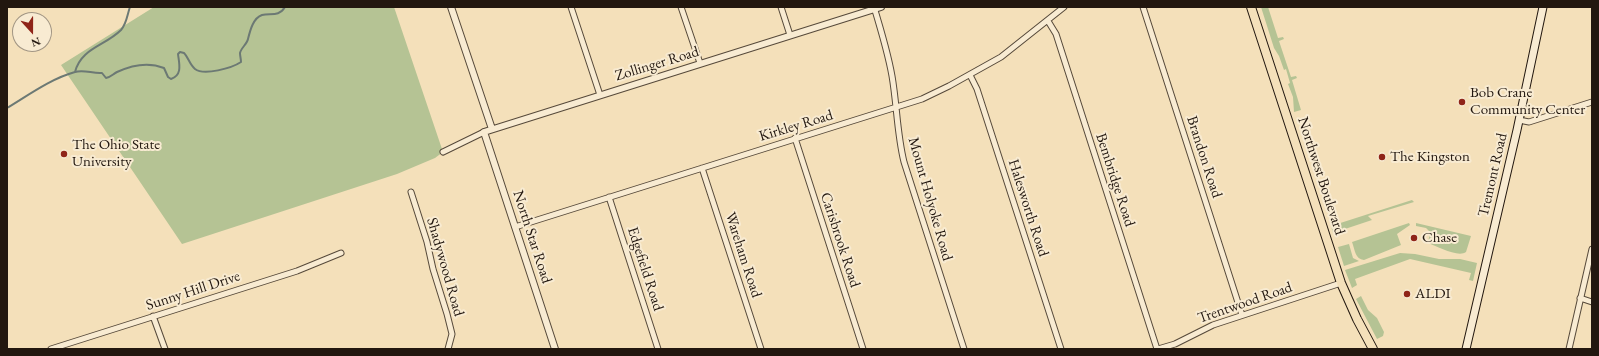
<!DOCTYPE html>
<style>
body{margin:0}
#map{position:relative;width:1599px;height:356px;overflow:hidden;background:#f4e0ba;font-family:"EB Garamond",serif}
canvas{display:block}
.frame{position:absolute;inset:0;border:8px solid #22170f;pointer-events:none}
.north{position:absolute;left:12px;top:12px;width:40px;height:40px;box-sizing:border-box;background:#f8ebd2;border:1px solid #a29684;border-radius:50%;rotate:159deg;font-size:11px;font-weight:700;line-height:16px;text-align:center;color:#22170f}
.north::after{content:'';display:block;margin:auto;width:14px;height:18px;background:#8f2418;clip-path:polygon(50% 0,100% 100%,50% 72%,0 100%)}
</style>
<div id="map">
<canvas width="1599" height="356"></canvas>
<div class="frame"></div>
<div class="north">N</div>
</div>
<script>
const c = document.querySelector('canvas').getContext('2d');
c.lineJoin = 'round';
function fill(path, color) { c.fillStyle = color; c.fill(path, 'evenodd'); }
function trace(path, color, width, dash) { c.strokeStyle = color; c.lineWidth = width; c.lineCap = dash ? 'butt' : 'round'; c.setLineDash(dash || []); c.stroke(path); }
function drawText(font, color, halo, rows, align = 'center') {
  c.font = font + ' "EB Garamond",serif'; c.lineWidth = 4; c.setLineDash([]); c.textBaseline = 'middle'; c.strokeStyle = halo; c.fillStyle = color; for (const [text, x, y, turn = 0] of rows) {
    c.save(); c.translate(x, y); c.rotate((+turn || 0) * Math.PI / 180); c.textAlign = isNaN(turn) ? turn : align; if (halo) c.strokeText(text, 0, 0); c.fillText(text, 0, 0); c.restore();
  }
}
const green = new Path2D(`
 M154,7H394L443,152L435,158L397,174L182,244L61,65Z
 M1261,7H1268L1278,38L1283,37L1284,39L1279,41L1291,77L1296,76L1297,78L1292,80L1301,110L1294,112L1293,97L1288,84L1290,83L1286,69L1284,70L1279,56L1274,48Z
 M1412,200L1414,202L1368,216L1372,220L1333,233L1331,226Z
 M1409,223L1410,225L1397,234L1401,245L1364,260C1355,259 1355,250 1352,242Z
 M1416,223L1471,236L1466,252C1458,258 1437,246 1428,243L1430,232L1426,228L1416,226Z
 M1349,244L1353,258L1359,261L1344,266L1338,247Z
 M1400,253L1415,254L1439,259H1460L1477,263L1473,281L1469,280L1471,273L1410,259L1355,279L1357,285L1352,288L1345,270Z
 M1361,296L1368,310L1377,318L1384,332L1383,336L1377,339L1356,299Z`);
const stream = new Path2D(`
 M75,72C81,48 105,46 121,30C127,23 127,15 130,7
 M7,108C27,96 52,78 75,72C84,69 93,74 102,73L106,78C111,77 113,74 117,72C132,65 149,62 164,68L168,77L171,79C183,75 179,63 178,54L180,52L184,53C188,57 190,65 195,69C204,76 232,68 241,62C241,59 240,56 240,53C241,48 247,44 248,39C250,31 253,18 262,15C271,13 279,17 285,7`);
const minor = new Path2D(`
 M571,7L600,95
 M681,7L700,63
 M781,7L790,35
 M874,7C881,30 888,53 892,76C897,105 897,134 904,162L964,349
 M1143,7L1242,315
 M1048,21L1056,34L1157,349
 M970,75L977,89L1061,349
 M1519,120L1529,122L1592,102
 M795,138L863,349
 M443,152L484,132
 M702,168L761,349
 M411,192L427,242L433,269L447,314L452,334L448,349
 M609,197L658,349
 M515,227L922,99L949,86L1001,57L1064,7
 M1580,298L1592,302
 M153,316L165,349
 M51,349L297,271L341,253
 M1158,349L1175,344L1213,325L1341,283
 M1569,349L1592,249`);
const tertiary = new Path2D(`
 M451,7L492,129
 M555,349L484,132L881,7`);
const secondary = new Path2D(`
 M1466,349L1517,130L1543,7`);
const primary = new Path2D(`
 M1251,7L1341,283L1357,319L1373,349`);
const markers = [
 [1462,102,4,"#8f2418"],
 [64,154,4,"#8f2418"],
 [1382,157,4,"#8f2418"],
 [1414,238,4,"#8f2418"],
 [1407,294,4,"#8f2418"]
];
const streetNames = [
 ["Zollinger Road",657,64,-17],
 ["Kirkley Road",796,126,-17],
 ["Brandon Road",1204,157,72],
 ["Tremont Road",1493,175,-77],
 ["Northwest Boulevard",1321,176,72],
 ["Bembridge Road",1115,180,72],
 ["Mount Holyoke Road",930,199,74],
 ["Halesworth Road",1028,208,72],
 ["North Star Road",532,237,72],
 ["Carisbrook Road",840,240,72],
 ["Wareham Road",743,255,72],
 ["Shadywood Road",445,267,74],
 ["Edgefield Road",645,269,72],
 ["Sunny Hill Drive",193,291,-18],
 ["Trentwood Road",1245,303,-19]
];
const poiNames = [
 ["Bob Crane",1470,93],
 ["Community Center",1470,110],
 ["The Ohio State",72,145],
 ["University",72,162],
 ["The Kingston",1390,157],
 ["Chase",1422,238],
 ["ALDI",1415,294]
];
fill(green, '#b5c394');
trace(stream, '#6c7974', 2);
trace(minor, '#56493a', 7);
trace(tertiary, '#56493a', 8);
trace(secondary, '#22170f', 9);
trace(primary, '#22170f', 10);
trace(minor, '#f8ebd2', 5);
trace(tertiary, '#f8ebd2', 6);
trace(secondary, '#f8ebd2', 7);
trace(primary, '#f4e0ba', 8);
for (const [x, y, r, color] of markers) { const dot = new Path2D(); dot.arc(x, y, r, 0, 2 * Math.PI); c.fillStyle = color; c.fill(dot); trace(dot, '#f8ebd2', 1.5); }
drawText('15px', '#22170f', '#f8ebd2', streetNames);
drawText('15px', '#22170f', '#f8ebd2', poiNames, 'left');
</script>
